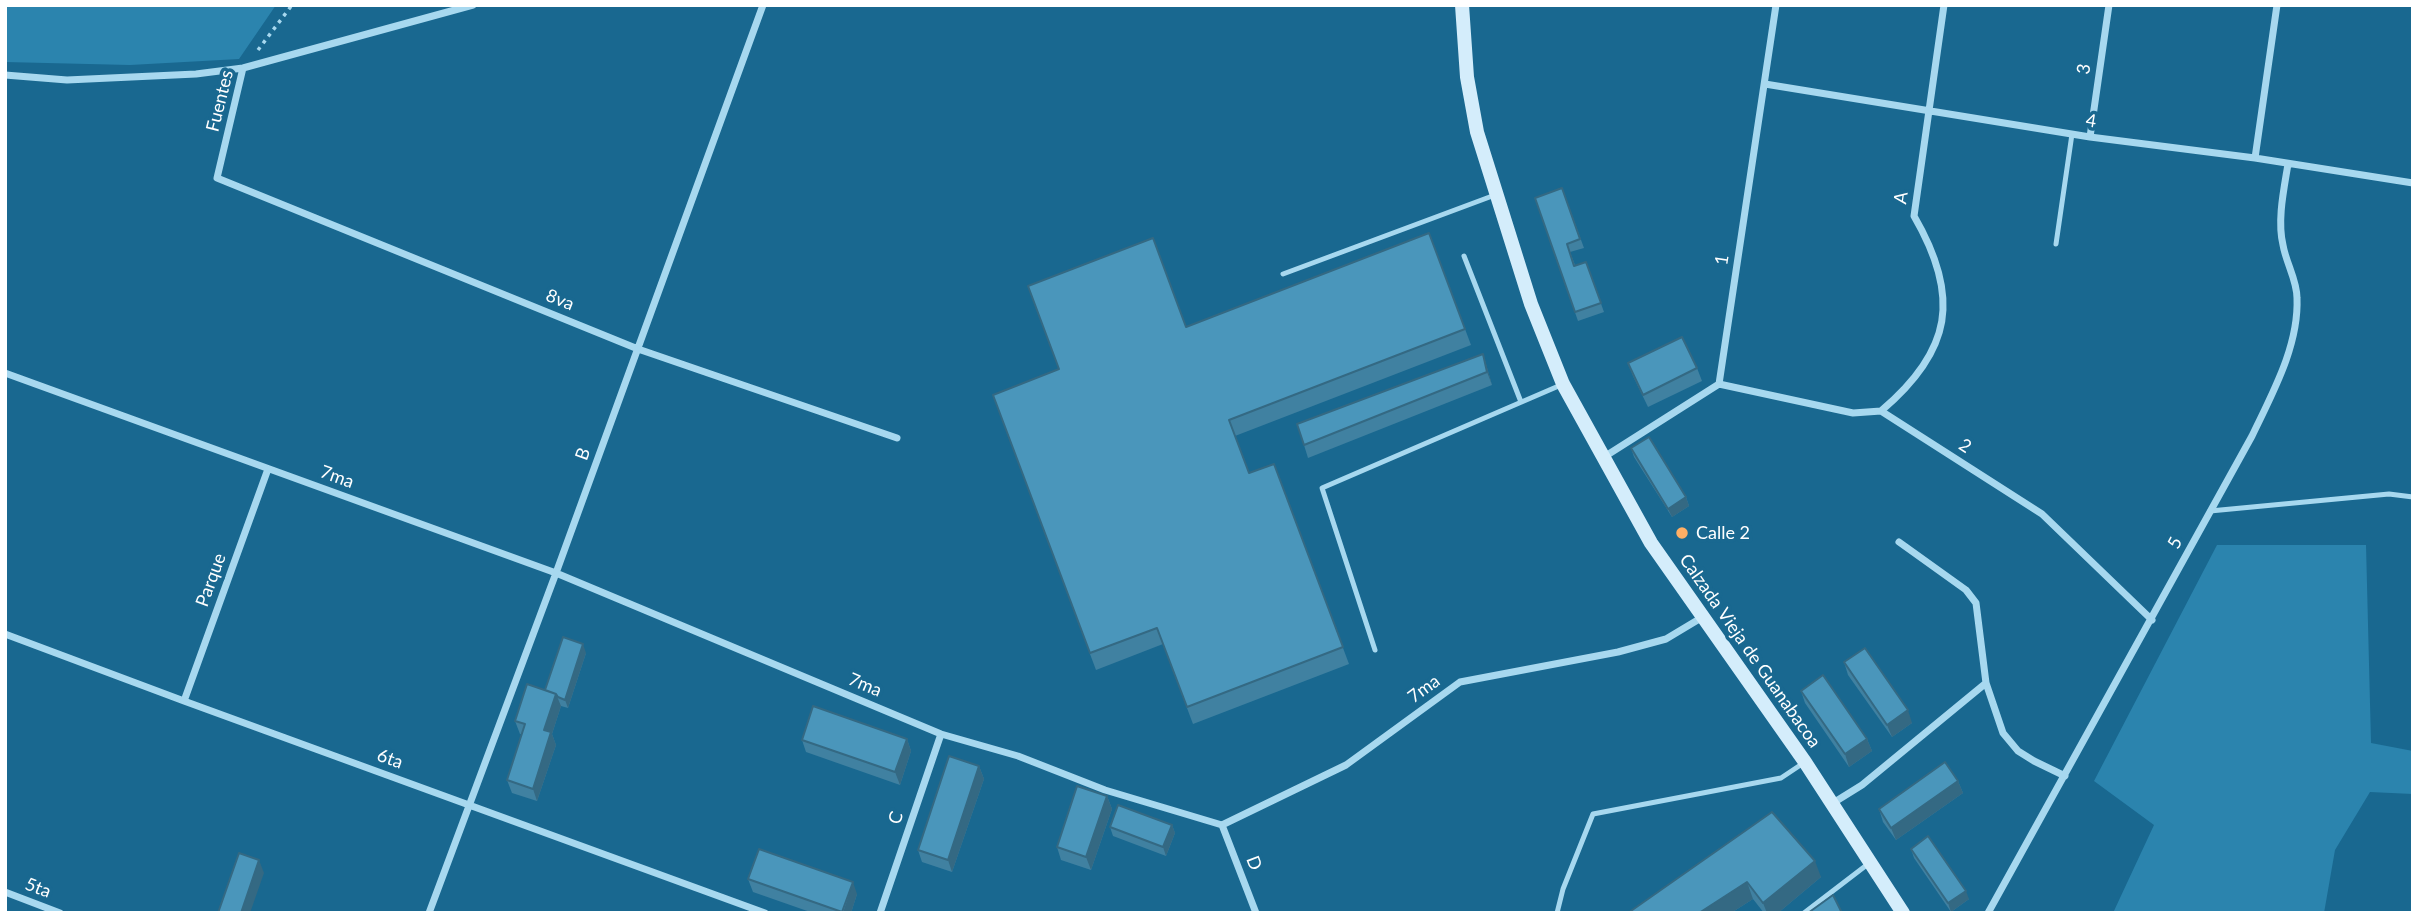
<!DOCTYPE html>
<style>
body{margin:0}
#map{position:relative;width:2418px;height:918px;overflow:hidden;background:#196890;font-family:Lato,sans-serif}
canvas{display:block}
.frame{position:absolute;inset:0;border:7px solid #fff;pointer-events:none}
</style>
<div id="map">
<canvas width="2418" height="918"></canvas>
<div class="frame"></div>
</div>
<script>
const c = document.querySelector('canvas').getContext('2d');
c.lineJoin = 'round';
function fill(path, color) { c.fillStyle = color; c.fill(path, 'evenodd'); }
function trace(path, color, width, dash) { c.strokeStyle = color; c.lineWidth = width; c.lineCap = dash ? 'butt' : 'round'; c.setLineDash(dash || []); c.stroke(path); }
function drawText(font, color, halo, rows, align = 'center') {
  c.font = font + ' Lato,sans-serif'; c.lineWidth = 7; c.setLineDash([]); c.textBaseline = 'middle'; c.strokeStyle = halo; c.fillStyle = color; for (const [text, x, y, turn = 0] of rows) {
    c.save(); c.translate(x, y); c.rotate((+turn || 0) * Math.PI / 180); c.textAlign = isNaN(turn) ? turn : align; if (halo) c.strokeText(text, 0, 0); c.fillText(text, 0, 0); c.restore();
  }
}
const green = new Path2D(`
 M5,5H276L239,59L130,65L5,62Z
 M2217,545H2366L2371,743L2413,751V794L2370,792L2335,850L2324,913H2113L2154,825L2094,781Z`);
const path = new Path2D(`
 M258,50L292,5`);
const lane = new Path2D(`
 M2056,244L2072,134
 M1464,256L1521,402
 M1283,274L1495,195
 M2210,511L2389,494L2413,497
 M1375,650L1322,488L1561,385
 M1557,913L1563,889L1593,814L1781,778L1805,762
 M1804,913L1868,864`);
const street = new Path2D(`
 M243,68L217,178L638,349L897,438
 M5,75L67,80L196,74L243,68L473,5
 M1765,84L2090,137L2255,158L2413,183
 M2090,137L2109,5
 M2255,158L2277,5
 M5,373L556,573L941,734L1018,756L1105,790L1222,825L1346,765L1460,682L1618,652L1666,639L1701,618
 M1719,384L1853,413L1881,411L2042,514L2152,620
 M1881,411C1952,351 1961,297 1914,216L1944,5
 M1604,457L1719,384L1776,5
 M1899,542L1966,590L1976,603L1986,683L2003,733L2018,751L2034,761L2065,776
 M5,634L184,701L765,913
 M184,701L268,469
 M1833,803L1862,785L1986,683
 M1222,825L1256,913
 M5,892L60,913
 M429,913L556,573L763,5
 M880,913L941,734
 M1988,913L2252,436C2272,394 2299,346 2297,298C2297,280 2286,263 2283,245C2277,220 2284,189 2288,164`);
const secondary = new Path2D(`
 M1462,5L1467,77L1477,132L1531,304L1563,384L1651,543L1805,762L1903,913`);
const wall = new Path2D(`
 M1562,188L1584,248L1570,252L1575,265L1586,262L1604,312L1578,321L1535,198Z
 M1429,233L1471,345L1235,436L1249,473L1274,464L1349,664L1193,724L1163,644L1096,670L999,411L1186,327Z
 M1483,354L1492,385L1308,458L1304,445Z
 M1628,363L1697,368L1702,381L1648,407L1633,376Z
 M1631,448L1686,497L1689,506L1672,517L1634,457Z
 M586,653L568,708L561,706L552,734L556,745L537,801L512,793L507,780L522,734H520L515,721L545,690Z
 M1844,662L1912,723L1892,737L1848,675Z
 M1801,691L1867,739L1872,751L1849,767L1805,703Z
 M907,739L911,751L900,785L806,752L802,740Z
 M979,766L984,779L952,872L922,862L918,850Z
 M1958,781L1963,793L1896,840L1883,822L1879,809Z
 M1107,796L1112,809L1091,870L1061,860L1057,847Z
 M1772,812L1821,877L1778,913H1764L1753,899L1731,913Z
 M1172,825L1175,833L1166,856L1113,836L1110,827Z
 M1911,849L1969,899L1951,912L1914,858Z
 M748,879L857,894L851,913H813L753,892Z`);
const shadedWall = new Path2D(`
 M1483,354L1487,367L1492,385L1487,372Z
 M1686,497L1689,506L1672,517L1668,509Z
 M583,644L586,653L568,708L565,700Z
 M556,694L561,706L552,734L556,745L537,801L533,789L544,730Z
 M1908,710L1912,723L1892,737L1887,725Z
 M907,739L911,751L900,785L895,772Z
 M1867,739L1872,751L1849,767L1845,754Z
 M979,766L984,779L952,872L948,860Z
 M1958,781L1963,793L1896,840L1891,828Z
 M1107,796L1112,809L1091,870L1086,857Z
 M1172,825L1175,833L1166,856L1163,847Z
 M259,860L264,873L250,913H241Z
 M1815,861L1821,877L1778,913H1767L1763,903Z
 M853,882L857,894L851,913H843Z
 M1747,882L1753,899L1731,913H1699Z
 M1966,891L1969,899L1951,912L1948,903Z`);
const building = new Path2D(`
 M1562,188L1580,239L1567,244L1574,266L1586,262L1601,303L1575,312L1535,198Z
 M1429,233L1465,329L1229,420L1249,473L1274,464L1343,647L1187,707L1157,628L1090,653L993,395L1059,369L1028,286L1153,238L1186,327Z
 M1682,337L1697,368L1643,395L1628,363Z
 M1483,354L1487,372L1304,445L1297,424Z
 M1649,437L1686,497L1668,509L1631,448Z
 M563,637L583,644L565,700L558,697L556,694L545,690Z
 M1865,648L1908,710L1887,725L1844,662Z
 M1823,675L1867,739L1845,754L1801,691Z
 M527,684L556,694L544,730L551,732L533,789L507,780L525,724L515,721Z
 M813,706L907,739L895,772L802,740Z
 M949,756L979,766L948,860L918,850Z
 M1945,762L1958,781L1891,828L1879,809Z
 M1077,786L1107,796L1086,857L1057,847Z
 M1118,805L1172,825L1163,847L1110,827Z
 M1772,812L1815,861L1763,903L1747,882L1699,913H1628Z
 M1928,836L1966,891L1948,903L1911,849Z
 M759,849L853,882L842,912L748,879Z
 M239,853L259,860L241,913H218Z
 M1833,895L1842,913H1808Z`);
const markers = [
 [1682,533,7,"#ffaf65"]
];
const streetNames = [
 ["3",2084,69,-82],
 ["Fuentes",220,101,-76],
 ["4",2091,121,9],
 ["A",1901,198,-82],
 ["1",1722,260,-81],
 ["8va",560,300,22],
 ["2",1965,446,33],
 ["B",583,454,-70],
 ["7ma",337,477,20],
 ["5",2175,543,-62],
 ["Parque",211,580,-70],
 ["Calzada Vieja de Guanabacoa",1750,651,55],
 ["7ma",865,685,23],
 ["7ma",1424,689,-36],
 ["6ta",390,759,20],
 ["C",896,818,-71],
 ["D",1254,863,69],
 ["5ta",38,888,21]
];
const poiNames = [
 ["Calle 2",1696,533]
];
fill(green, '#2b84ae');
trace(path, '#a7d8ef', 3.5, [3.5, 5]);
trace(lane, '#a7d8ef', 5);
trace(street, '#a7d8ef', 7);
trace(secondary, '#d4edfb', 14);
fill(wall, '#4081a1');
fill(shadedWall, '#346983');
fill(building, '#4a96bb');
trace(building, '#346983', 2);
for (const [x, y, r, color] of markers) { const dot = new Path2D(); dot.arc(x, y, r, 0, 2 * Math.PI); c.fillStyle = color; c.fill(dot); trace(dot, '#196890', 2.5); }
drawText('18px', '#fff', '#196890', streetNames);
drawText('18px', '#fff', '#196890', poiNames, 'left');
</script>
